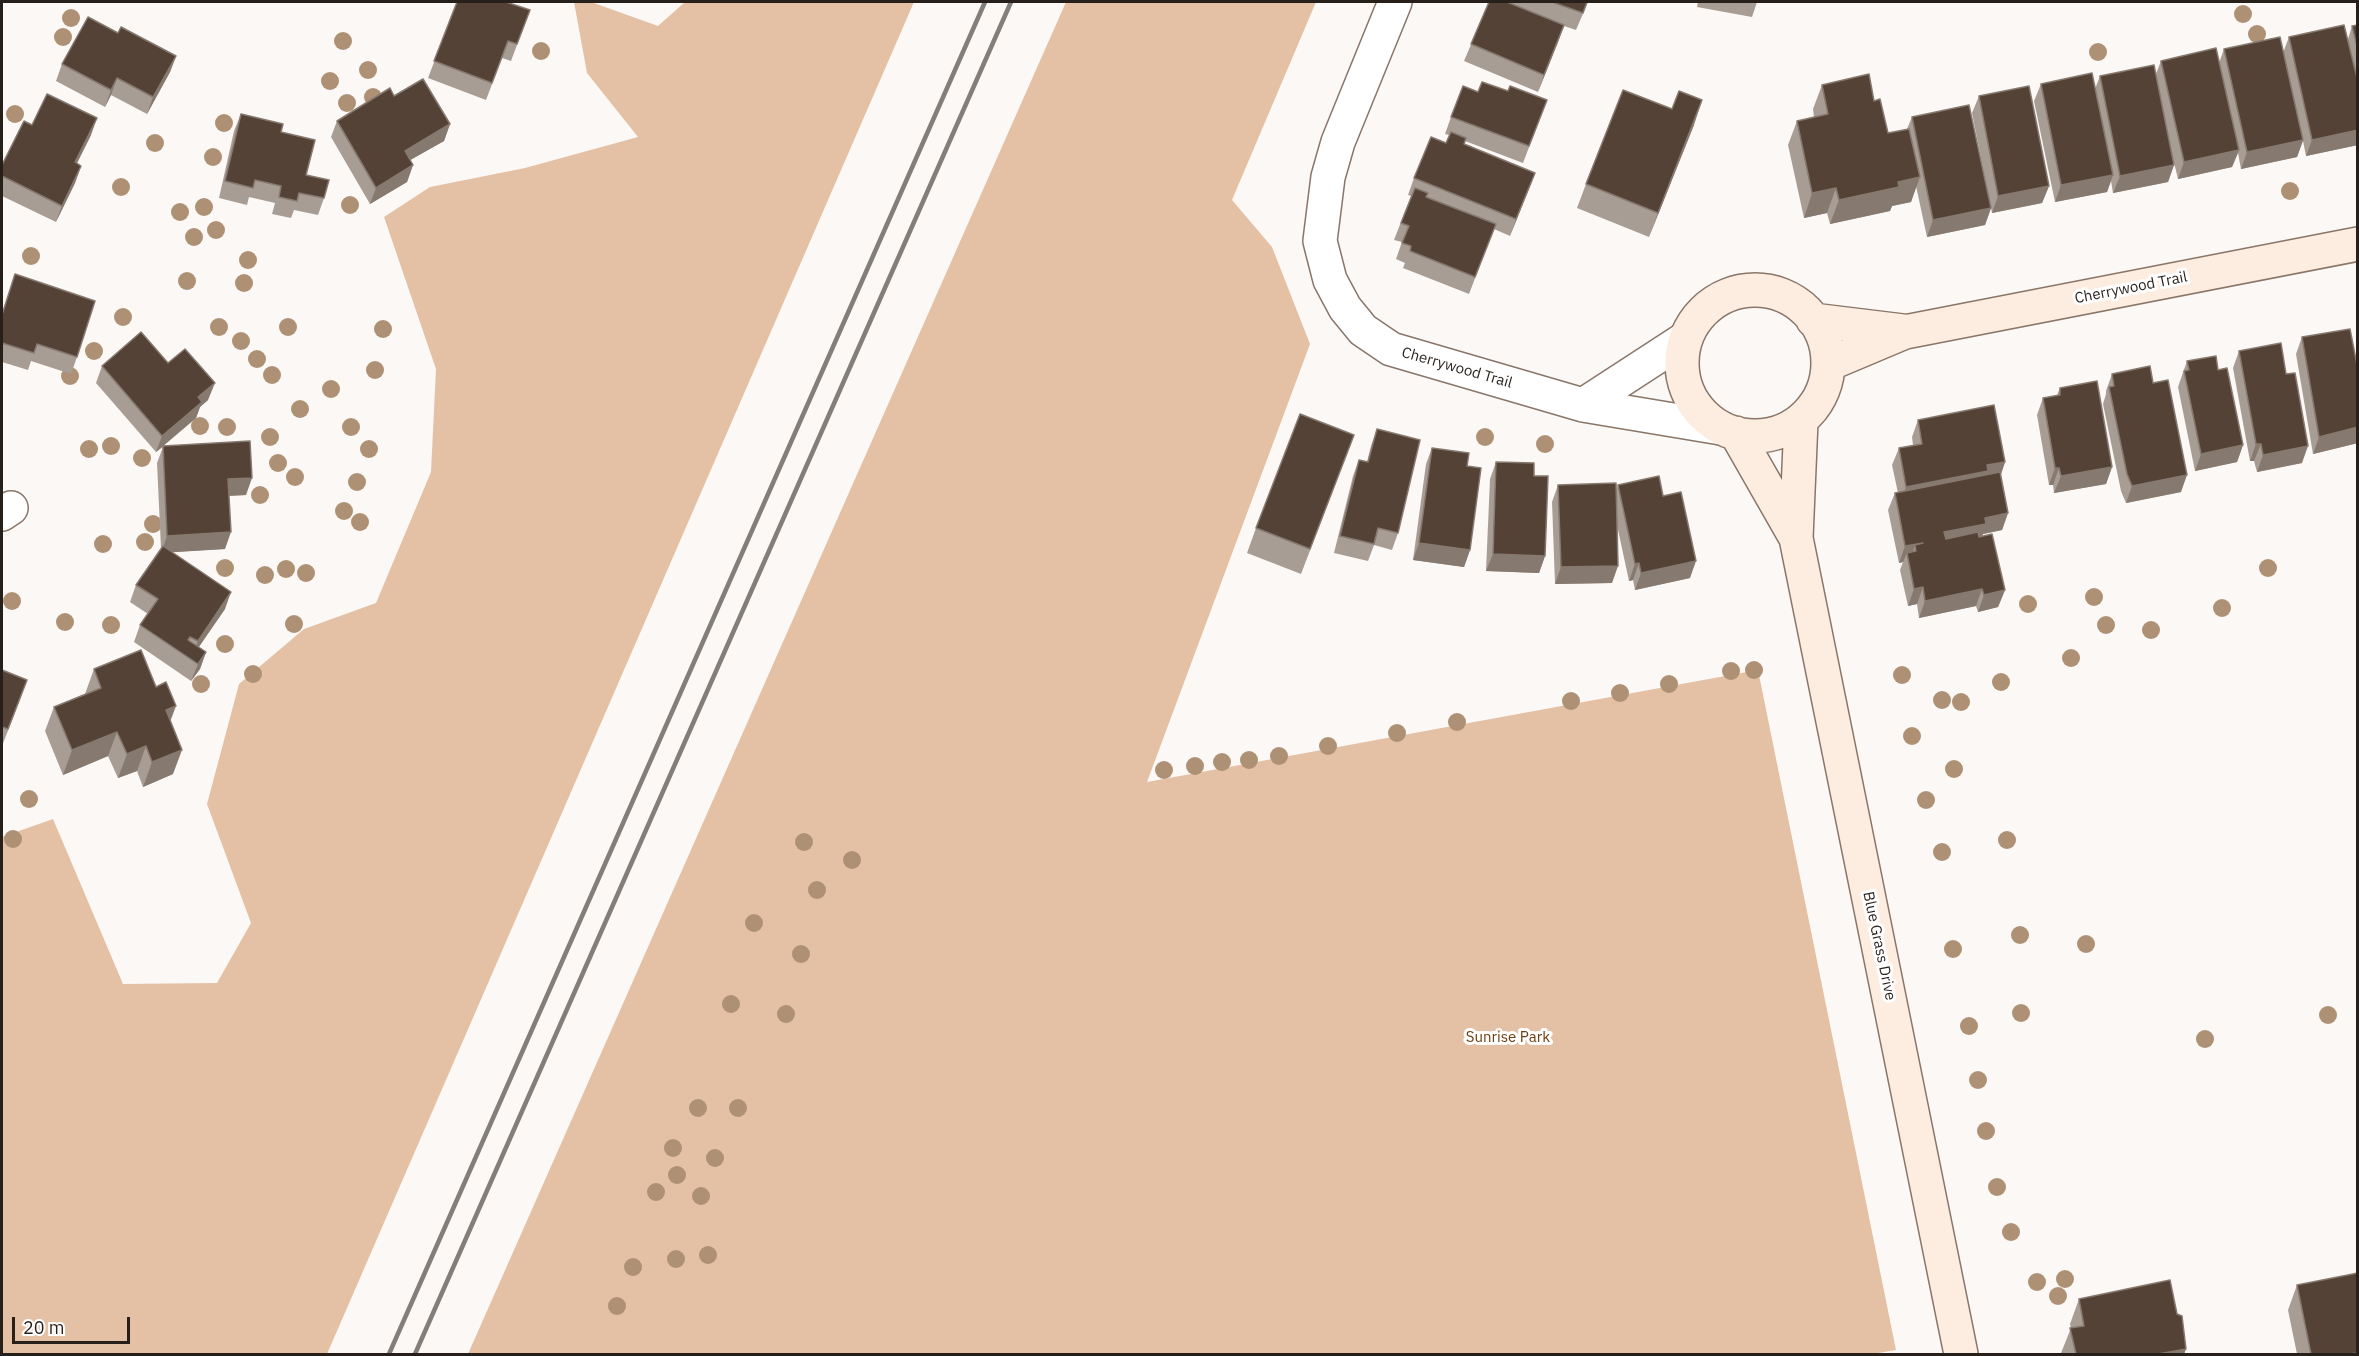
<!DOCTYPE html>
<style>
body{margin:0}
#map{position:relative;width:2359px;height:1356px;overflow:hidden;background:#fcf8f5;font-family:"IBM Plex Sans",sans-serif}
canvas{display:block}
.frame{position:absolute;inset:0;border:3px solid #271f1a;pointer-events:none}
.scale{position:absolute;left:12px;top:1317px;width:118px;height:27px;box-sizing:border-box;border:3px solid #271f1a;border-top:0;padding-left:8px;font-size:18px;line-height:21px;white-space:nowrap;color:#271f1a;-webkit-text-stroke:4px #fff;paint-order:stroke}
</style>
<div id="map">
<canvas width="2359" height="1356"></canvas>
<div class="frame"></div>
<div class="scale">20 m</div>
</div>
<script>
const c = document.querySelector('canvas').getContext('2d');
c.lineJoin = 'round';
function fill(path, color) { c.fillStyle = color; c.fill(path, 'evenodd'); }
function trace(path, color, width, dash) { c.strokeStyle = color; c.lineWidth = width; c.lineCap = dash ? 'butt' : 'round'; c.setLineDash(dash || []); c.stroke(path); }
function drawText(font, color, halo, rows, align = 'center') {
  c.font = font + ' "IBM Plex Sans",sans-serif'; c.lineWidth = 6; c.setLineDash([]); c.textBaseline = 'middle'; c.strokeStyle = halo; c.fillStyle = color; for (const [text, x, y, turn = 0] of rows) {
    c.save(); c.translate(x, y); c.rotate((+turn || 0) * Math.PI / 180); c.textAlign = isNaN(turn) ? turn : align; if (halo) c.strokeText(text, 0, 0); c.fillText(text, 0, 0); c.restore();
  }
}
const green = new Path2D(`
 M574,2H591L658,26L685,2H914L327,1354H2V837L53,819L123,984L217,983L251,923L207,804L239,684L304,629L376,603L431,472L436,369L384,217L430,187L525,168L638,137L587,73Z
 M1066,2H1316L1232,200L1272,247L1310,344L1147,782L1758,670L1896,1350L1872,1354H468Z`);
const street = new Path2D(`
 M1395,2L1338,142L1328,177L1320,241L1330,280L1345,308L1363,330L1391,349L1583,405L1721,428
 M1583,405L1686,338
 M2,514L11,508`);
const secondary = new Path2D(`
 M1682 363a73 73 0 1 1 146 0a73 73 0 1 1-146 0Z
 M1813,320L1903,331
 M1829,364L1905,332L2358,244
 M1801,421L1796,538L1961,1354
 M1736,433L1796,538`);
const rail = new Path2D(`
 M389,1354L985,2
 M415,1354L1011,2`);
const trees = [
 [2243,14],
 [71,18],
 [2257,34],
 [63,37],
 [343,41],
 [541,51],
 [2098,52],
 [368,70],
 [330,81],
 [373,97],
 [347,103],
 [15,114],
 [224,123],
 [155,143],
 [213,157],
 [121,187],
 [2290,191],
 [350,205],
 [204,207],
 [180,212],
 [216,230],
 [194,237],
 [31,256],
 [248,260],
 [187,281],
 [244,283],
 [123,317],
 [219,327],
 [288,327],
 [383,329],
 [241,341],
 [94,351],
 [257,359],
 [375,370],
 [272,375],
 [70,376],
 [331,389],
 [300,409],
 [200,426],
 [227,427],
 [351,427],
 [270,437],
 [1485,437],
 [1545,444],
 [111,446],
 [89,449],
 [369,449],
 [142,458],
 [278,463],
 [295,477],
 [357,482],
 [260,495],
 [344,511],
 [360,522],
 [153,524],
 [145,542],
 [103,544],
 [225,568],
 [2268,568],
 [286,569],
 [306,573],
 [265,575],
 [2094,597],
 [12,601],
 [2028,604],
 [2222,608],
 [65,622],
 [294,624],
 [111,625],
 [2106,625],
 [2151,630],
 [225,644],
 [2071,658],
 [1754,670],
 [1731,671],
 [253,674],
 [1902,675],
 [2001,682],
 [201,684],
 [1669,684],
 [1620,693],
 [1942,700],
 [1571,701],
 [1961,702],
 [1457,722],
 [1397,733],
 [1912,736],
 [1328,746],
 [1279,756],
 [1249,760],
 [1222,762],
 [1195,766],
 [1954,769],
 [1164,770],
 [29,799],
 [1926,800],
 [13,839],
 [2007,840],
 [804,842],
 [1942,852],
 [852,860],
 [817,890],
 [754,923],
 [2020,935],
 [2086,944],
 [1953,949],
 [801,954],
 [731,1004],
 [2021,1013],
 [786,1014],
 [2328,1015],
 [1969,1026],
 [2205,1039],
 [1978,1080],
 [698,1108],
 [738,1108],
 [1986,1131],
 [673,1148],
 [715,1158],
 [677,1175],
 [1997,1187],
 [656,1192],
 [701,1196],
 [2011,1232],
 [708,1255],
 [676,1259],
 [633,1267],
 [2065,1279],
 [2037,1282],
 [2058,1296],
 [617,1306]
];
const wall = new Path2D(`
 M457,2L530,10L511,61L502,58L486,100L428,78Z
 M1489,2H1588L1576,30L1564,26L1538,92L1464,61Z
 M1698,2H1757L1752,17L1697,7Z
 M2358,25V145L2306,156L2303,141L2297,157L2241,169L2238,153L2232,167L2178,179L2170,146L2174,165L2168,182L2113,193L2111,181L2107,192L2055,202L2034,101L2041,84L2095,89L2100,76L2156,74L2161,61L2219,63L2224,49L2283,53L2289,37L2348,39L2352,26Z
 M118,33L176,56L170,72L147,114L111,95L105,107L56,81L62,64Z
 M1822,85L1874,101L1888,133L1907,129L1912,117L1991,208L1985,225L1927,237L1916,186L1911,202L1892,206L1890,211L1830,224L1827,213L1804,218L1788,145L1797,121L1814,117L1813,109Z
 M1508,91L1547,100L1523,163L1465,141L1464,144L1535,173L1510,236L1494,229L1469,294L1403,268L1405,263L1396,259L1402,242L1394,240L1411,196L1408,195L1414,178L1446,143L1449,135L1445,134L1451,117L1478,92Z
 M394,96L450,124L444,141L410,160L413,165L407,182L370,204L331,137L337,121Z
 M1979,96L2049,186L2042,203L1992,213L1972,113Z
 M241,114L281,132L306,175L324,198L318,215L294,210L291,218L272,214L275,203L249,197L247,205L219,198L234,131Z
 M32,125L91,135L77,163L81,166L75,183L56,222L2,196V165Z
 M1694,125L1649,237L1577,208L1586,184Z
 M15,274L77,357L71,374L31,361L28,370L2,362V313Z
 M2302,337L2358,370V443L2313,454L2296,354Z
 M2239,351L2302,463L2257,472L2254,461H2250L2233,368Z
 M2187,361L2218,370L2243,445L2237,462L2195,471L2178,387Z
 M168,363L208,400L200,407L196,418L163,446L246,495L229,496L225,549L172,552L225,609L199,647L206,652L200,669L191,681L134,642L140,625L148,614L130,602L136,585L161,548L157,463L163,447L156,452L96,383L102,366Z
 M2112,374L2153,383L2181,492L2126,503L2121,491L2103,404L2106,394V391Z
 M2060,388L2112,467L2106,484L2054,493L2053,485H2049L2037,415L2043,398L2057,395Z
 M1918,420L2005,462L2001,475L2008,513L2002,530L1983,534L1982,536L2005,590L1998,607L1978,612L1976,606L1919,618L1917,604L1908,606L1900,570L1903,562L1899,563L1888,510L1895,493H1898L1892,465L1899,448L1913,445L1912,437Z
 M1377,429L1398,533L1392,550L1374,545L1368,561L1334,553L1353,476L1359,460L1367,462L1371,446Z
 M1432,448L1467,466L1470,550L1464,567L1413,560L1426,464Z
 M1345,459L1301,574L1247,553L1256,528Z
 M1496,462L1534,476L1545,556L1539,573L1486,571L1490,479Z
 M1558,485L1616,491L1618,485L1663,496L1690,578L1635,590L1633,580L1629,581L1617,525L1612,583L1555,584L1552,502Z
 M94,669L156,687L170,721L173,774L143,787L137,771L118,778L108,756L63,775L45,731L54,707L85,694Z
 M2,670L21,697L2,746Z
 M2297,1285L2358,1354H2297L2288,1310Z
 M2079,1299L2177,1314L2186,1349L2184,1354H2062L2061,1353L2071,1328L2070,1324Z`);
const shadedWall = new Path2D(`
 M1564,25L1558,42L1538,92L1544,75Z
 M176,56L170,72L147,114L153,97Z
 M117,78L111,95L105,107L111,90Z
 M1702,100L1694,125L1649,237L1658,213Z
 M97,118L91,135L69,179L75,162Z
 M450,124L444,141L398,167L405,151Z
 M2358,130V145L2306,156L2312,140Z
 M2303,140L2297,157L2241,169L2247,152Z
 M2239,150L2232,167L2178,179L2184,162Z
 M413,165L407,182L370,204L376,188Z
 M2174,165L2168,182L2113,193L2120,176Z
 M81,166L75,183L56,222L62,206Z
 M1535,173L1529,189L1510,236L1516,219Z
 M2113,175L2107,192L2055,202L2061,185Z
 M1920,177L1911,202L1892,206L1890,211L1830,224L1839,200L1898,182Z
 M2049,186L2042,203L1992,213L1998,196Z
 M1836,188L1827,213L1804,218L1812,193Z
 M1991,208L1985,225L1927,237L1933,220Z
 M215,383L208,400L200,407L196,418L156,452L162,436L198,397Z
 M2358,427V443L2313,454L2319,437Z
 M2256,444H2261L2254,461H2250Z
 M2243,445L2237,462L2195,471L2201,454Z
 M2308,446L2302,463L2257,472L2263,455Z
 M2005,462L1999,479L1900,504L1906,487L1987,465Z
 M2112,467L2106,484L2054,493L2061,476Z
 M2055,468H2059L2053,485H2049Z
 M2187,475L2181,492L2126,503L2132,486Z
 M252,478L246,495L222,496L228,479Z
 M2008,513L2002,530L1983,534L1980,541L1938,549L1944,532L1985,518Z
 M231,532L225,549L161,553L167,536Z
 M1419,543L1470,550L1464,567L1413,560Z
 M1923,543L1916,551L1915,545L1910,561L1907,553L1903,562L1899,563L1905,546Z
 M1493,554L1545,556L1539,573L1486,571Z
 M1696,561L1690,578L1635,590L1641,573Z
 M1639,563L1633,580L1629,581L1635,564Z
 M1618,566L1612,583L1555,584L1561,567Z
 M1923,587L1917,604L1908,606L1914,589Z
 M1982,589L1976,606L1919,618L1925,601Z
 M2005,590L1998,607L1978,612L1984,595Z
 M231,592L225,609L191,658L198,641Z
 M206,652L200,669L191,681L198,664Z
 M176,706L167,730L166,710Z
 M117,732L108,756L63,775L72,750Z
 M146,746L137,771L118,778L127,754Z
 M182,750L173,774L143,787L152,762Z
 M2186,1349L2184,1354H2158Z`);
const building = new Path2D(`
 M457,2H506L530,10L517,44L508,41L492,83L434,61Z
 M1489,2H1507L1564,25L1544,75L1471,44Z
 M1552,2H1587L1583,13Z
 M88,17L118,33L121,27L176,56L153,97L117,78L111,90L62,64Z
 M2344,25L2358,82V130L2312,140L2289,37Z
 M2358,25V50L2352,26Z
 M2280,37L2303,140L2247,152L2224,49Z
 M2216,48L2239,150L2184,162L2161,61Z
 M2154,65L2174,165L2120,176L2100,76Z
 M2092,73L2113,175L2061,185L2041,84Z
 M1869,74L1874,101L1880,99L1888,133L1909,129L1920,177L1898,182L1899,187L1839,200L1836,188L1812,193L1797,121L1828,114L1822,85Z
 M423,79L450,124L405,151L413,165L376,188L337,121L390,88L394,96Z
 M1482,82L1508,91L1510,86L1547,100L1529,146L1451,117L1463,86L1478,92Z
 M2029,86L2049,186L1998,196L1979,96Z
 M1623,90L1672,109L1679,91L1702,100L1658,213L1586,184Z
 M47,94L97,118L75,162L81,166L62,206L2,176V165L24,121L32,125Z
 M1969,105L1991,208L1933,220L1912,117Z
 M241,114L283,124L281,132L315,140L306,175L329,180L324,198L299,193L297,201L279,197L281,186L255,180L253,188L225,181Z
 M1451,132L1466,138L1464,144L1535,173L1516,219L1414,178L1431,137L1446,143Z
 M1415,188L1428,193L1426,197L1496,224L1475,277L1410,251L1411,246L1402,243L1409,226L1401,223Z
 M15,274L95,301L77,357L37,344L34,353L2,343V315Z
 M2350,329L2358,370V427L2319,437L2302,337Z
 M141,332L168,363L185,349L215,383L198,397L202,402L162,436L102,366Z
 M2281,343L2286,374L2295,373L2308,446L2263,455L2261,444H2256L2239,351Z
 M2216,356L2218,370L2227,368L2243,445L2201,454L2184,371L2189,370L2187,361Z
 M2150,366L2153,383L2168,380L2187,475L2132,486L2127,474L2109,387L2114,386L2112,374Z
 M2097,381L2112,467L2061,476L2059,468H2055L2043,398L2060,395V388Z
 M1994,405L2005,462L1987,465L1988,471L1906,487L1899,448L1922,444L1918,420Z
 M1300,414L1354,435L1310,549L1256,528Z
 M1377,429L1420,440L1398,533L1378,528L1374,544L1340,536L1359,460L1368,462Z
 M250,441L252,478L228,479L231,532L167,536L163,446Z
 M1432,448L1469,453L1467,466L1481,468L1470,550L1419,543Z
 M1496,462L1534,463V476H1548L1545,556L1493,554Z
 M2000,472L2008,513L1985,518L1986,524L1944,532L1946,539L1978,532L1979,537L1992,534L2005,590L1984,595L1982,589L1925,601L1923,587L1914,589L1907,553L1916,551L1915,545L1923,543L1905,546L1895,493Z
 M1659,476L1663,496L1681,492L1696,561L1641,573L1639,563L1635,564L1618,485Z
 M1616,483L1618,566L1561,567L1558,485Z
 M163,546L231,592L198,641L190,637L188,640L206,652L198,664L140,625L158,599L136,585Z
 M141,650L156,687L166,682L176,706L166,710L182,750L152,762L146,746L127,754L117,732L72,750L54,707L101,688L94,669Z
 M2,670L27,680L8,729L2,727Z
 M2358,1273V1353L2348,1354H2311L2297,1285Z
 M2170,1280L2177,1314L2182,1316L2186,1349L2158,1354H2076L2070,1328L2084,1326L2079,1299Z`);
const streetNames = [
 ["Cherrywood Trail",2131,288,-11],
 ["Cherrywood Trail",1457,368,16],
 ["Blue Grass Drive",1879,946,78]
];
const parkNames = [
 ["Sunrise Park",1508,1038]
];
fill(green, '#e4c0a5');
trace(street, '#897669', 36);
trace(secondary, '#897669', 36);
trace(street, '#fff', 33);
trace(secondary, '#fdece0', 33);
trace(rail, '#847e7a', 4.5);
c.fillStyle = '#ae9175';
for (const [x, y] of trees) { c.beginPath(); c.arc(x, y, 9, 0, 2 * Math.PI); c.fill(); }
fill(wall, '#a89d95');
fill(shadedWall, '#86796f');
fill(building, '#534235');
trace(building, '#86796f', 1.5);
drawText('15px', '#271f1a', '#fff', streetNames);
drawText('15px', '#6e3c0d', '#fff', parkNames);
</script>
